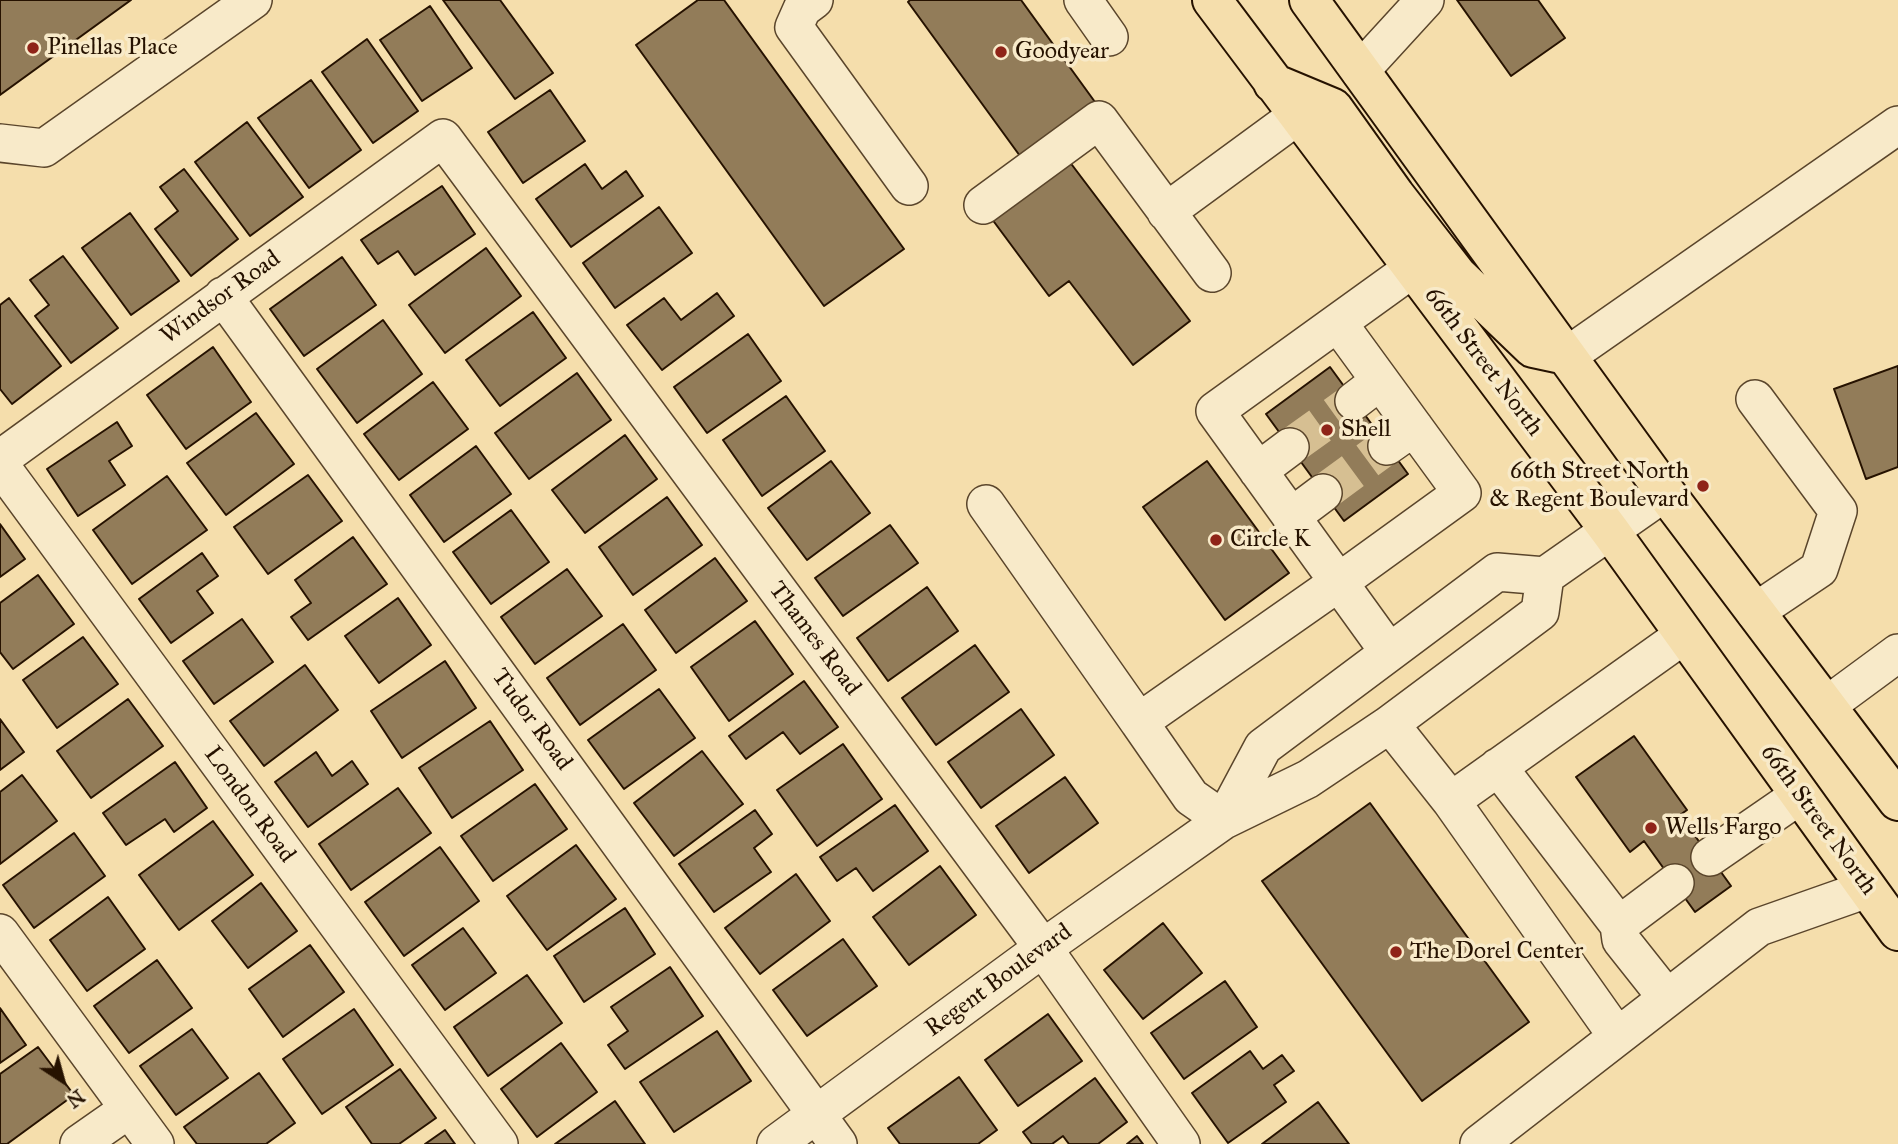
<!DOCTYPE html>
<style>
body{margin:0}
#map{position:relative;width:1898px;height:1144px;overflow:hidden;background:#f5deac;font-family:"IM FELL Great Primer",serif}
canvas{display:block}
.north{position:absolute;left:28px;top:1046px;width:70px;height:70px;-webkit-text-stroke:5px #f8eac9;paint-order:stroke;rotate:144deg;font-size:19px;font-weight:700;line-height:28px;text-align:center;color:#261200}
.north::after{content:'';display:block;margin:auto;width:24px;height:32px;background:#261200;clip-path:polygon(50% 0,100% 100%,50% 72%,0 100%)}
</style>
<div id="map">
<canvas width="1898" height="1144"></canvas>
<div class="north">N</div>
</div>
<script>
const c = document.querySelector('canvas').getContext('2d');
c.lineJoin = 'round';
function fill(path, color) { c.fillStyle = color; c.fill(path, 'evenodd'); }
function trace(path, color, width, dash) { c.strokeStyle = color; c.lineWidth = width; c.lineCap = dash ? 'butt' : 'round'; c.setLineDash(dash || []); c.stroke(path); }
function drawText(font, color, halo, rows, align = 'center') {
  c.font = font + ' "IM FELL Great Primer",serif'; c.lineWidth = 7; c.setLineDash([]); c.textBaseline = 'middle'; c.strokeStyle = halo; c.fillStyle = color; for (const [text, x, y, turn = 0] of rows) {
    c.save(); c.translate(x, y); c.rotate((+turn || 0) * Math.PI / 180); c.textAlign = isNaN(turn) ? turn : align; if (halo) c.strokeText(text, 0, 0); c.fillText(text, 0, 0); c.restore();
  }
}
const building = new Path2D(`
 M0,0H131L0,95Z
 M443,0H500L553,73L515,99Z
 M698,0H724L904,249L824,306L636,45Z
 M910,0H1021L1095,102L1020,156L908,2Z
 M1457,0H1538L1565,38L1511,76Z
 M430,6L472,68L422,101L380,40Z
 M367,39L418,111L373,143L322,72Z
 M311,80L361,150L309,188L258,118Z
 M550,90L585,141L523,183L488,132Z
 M247,122L303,197L250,236L195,162Z
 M1063,153L1190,321L1133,365L1069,281L1049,296L986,211Z
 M585,164L602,189L626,171L643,196L571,247L536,199Z
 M184,169L238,239L191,276L155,229L178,211L160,187Z
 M442,186L475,234L415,275L398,251L378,264L361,240Z
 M659,207L692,253L615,308L583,263Z
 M130,213L179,281L131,315L82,248Z
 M486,248L521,296L445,353L409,305Z
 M63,256L118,328L71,363L35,316L49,305L30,280Z
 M342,257L376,305L304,356L270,309Z
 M717,293L734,316L662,370L627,325L664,298L681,320Z
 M9,298L61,366L12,404L0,389V305Z
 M533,312L566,358L500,406L466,360Z
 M383,320L422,374L357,423L317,369Z
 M748,334L781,381L707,433L674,387Z
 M213,347L251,402L186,449L147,395Z
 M1898,366V467L1866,479L1834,389Z
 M1330,367L1408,474L1344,521L1266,414Z
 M577,373L611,420L529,479L495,433Z
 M433,382L468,429L399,480L364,434Z
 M786,396L825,451L762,496L723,440Z
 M256,413L294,464L226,515L187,463Z
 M117,422L132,446L109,461L125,485L78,516L47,469Z
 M625,435L657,479L585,533L552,490Z
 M476,446L511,494L444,542L410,495Z
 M831,461L870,513L807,560L768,508Z
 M1207,461L1289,573L1225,620L1143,507Z
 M308,475L342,521L268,574L234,527Z
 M167,476L207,530L132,584L93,530Z
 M667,497L702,545L633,595L599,547Z
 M511,510L549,562L491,604L453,552Z
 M0,524L25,559L0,577Z
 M890,525L918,563L843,616L815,578Z
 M353,537L387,584L308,640L291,617L311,603L295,580Z
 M202,553L218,576L197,591L213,613L171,643L139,599Z
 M715,558L747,601L676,653L645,610Z
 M567,569L602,616L535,664L501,617Z
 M38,575L74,624L13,669L0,652V603Z
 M927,587L958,631L888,681L857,638Z
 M398,598L431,645L379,683L345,636Z
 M242,619L273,662L214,704L183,661Z
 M755,621L793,674L729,721L691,667Z
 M623,624L656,670L580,725L547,678Z
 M83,637L118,684L57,728L23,680Z
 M975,645L1009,692L936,745L902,698Z
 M445,661L476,708L402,758L371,711Z
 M305,665L338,710L264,766L230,721Z
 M804,681L838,727L800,754L783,732L746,759L729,736Z
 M659,689L695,738L624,789L588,740Z
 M128,699L163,746L91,798L57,751Z
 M1021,709L1054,755L981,808L948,762Z
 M0,719L24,752L0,770Z
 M490,721L523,770L452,818L419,768Z
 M1634,736L1687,810L1680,815L1731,886L1695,912L1644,841L1630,852L1576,777Z
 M843,744L882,799L817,846L777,790Z
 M702,751L743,804L674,856L634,803Z
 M316,752L332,776L352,761L368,784L308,827L275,782Z
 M175,762L207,808L174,832L165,819L126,845L103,813Z
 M22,775L57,821L0,864V792Z
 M1065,777L1098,823L1029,873L996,826Z
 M535,784L567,829L493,881L461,836Z
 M398,788L431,833L351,890L319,844Z
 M1370,803L1529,1022L1422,1101L1262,881Z
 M895,805L928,851L873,891L856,868L837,881L820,857Z
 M755,810L772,834L754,848L771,872L714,912L679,864Z
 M213,821L253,875L179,930L139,875Z
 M74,833L105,876L34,928L3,885Z
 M576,845L616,899L547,950L507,896Z
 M440,847L479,901L404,956L365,902Z
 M940,866L976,915L909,965L873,917Z
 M796,874L830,921L760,974L725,928Z
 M261,883L297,931L248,968L212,921Z
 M108,897L145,949L87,991L50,940Z
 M625,908L655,954L584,1002L554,956Z
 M1163,923L1202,973L1143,1019L1104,970Z
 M463,928L496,973L445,1010L412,965Z
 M843,939L877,986L807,1036L773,990Z
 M310,945L344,992L283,1037L249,989Z
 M157,960L192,1008L129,1053L94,1006Z
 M670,967L703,1016L625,1069L608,1045L628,1031L611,1007Z
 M527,975L562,1023L488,1076L454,1027Z
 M1225,981L1257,1027L1184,1079L1151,1033Z
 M0,1008L26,1045L0,1063Z
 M354,1009L393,1065L322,1114L283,1059Z
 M1048,1014L1082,1061L1018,1106L985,1060Z
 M192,1029L228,1078L176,1115L140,1066Z
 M717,1031L751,1081L674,1132L640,1082Z
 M561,1043L597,1092L537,1137L501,1089Z
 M38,1047L74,1095L7,1144H0V1074Z
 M1250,1051L1263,1069L1282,1055L1294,1071L1274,1085L1286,1102L1228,1143L1192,1093Z
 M400,1069L436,1118L399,1144H372L346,1107Z
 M259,1073L295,1123L266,1144H197L184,1127Z
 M959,1077L997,1130L978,1144H900L888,1128Z
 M1095,1078L1127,1122L1098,1144H1069L1063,1136L1052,1144H1032L1023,1132Z
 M615,1101L645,1144H555Z
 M1318,1102L1349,1144H1262Z
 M445,1130L455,1144H425Z
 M1137,1136L1143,1144H1127Z`);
const minorTunnel = new Path2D(`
 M1290,447L1354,401
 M1323,493L1387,446`);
const minor = new Path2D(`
 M814,0L802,9L794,27L909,186
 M1083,0L1109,37
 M1360,71L1425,0
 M0,143L44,148L253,0
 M983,205L1099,120L1212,273
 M1166,212L1297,116
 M223,296L838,1144
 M1567,356L1898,125
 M1755,399L1838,511L1819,569L1755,612
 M1354,401L1380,381
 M1387,446L1414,427
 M0,459L443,138L1043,948L1181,1144
 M0,465L499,1144
 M1258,471L1290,447
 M986,504L1139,722
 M1291,517L1323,493
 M1389,652L1215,411L1412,269
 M1826,706L1898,653
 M1390,724L1451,801L1684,635
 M1498,767L1619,925L1621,940L1667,998
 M1451,801L1617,1036
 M1224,820L1191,797L1139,722L1339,582L1462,493L1338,323
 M1224,820L1263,747L1497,572L1545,576L1665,492
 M1710,857L1800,795
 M1619,925L1675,883
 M0,933L155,1144
 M79,1144L129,1109
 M776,1144L1043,948L1224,820L1308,779L1390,724L1540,612L1545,576
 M1479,1144L1759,927L1867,889`);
const major = new Path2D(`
 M1212,0L1610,531L1898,931
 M1309,0L1665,492L1898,801
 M1273,83L1333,108L1395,195L1457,275L1533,348L1561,354`);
const markers = [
 [33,48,7,"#8f2418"],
 [1001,52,7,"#8f2418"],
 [1327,430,7,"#8f2418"],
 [1703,486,7,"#8f2418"],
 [1216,540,7,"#8f2418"],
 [1651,828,7,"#8f2418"],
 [1396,952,7,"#8f2418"]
];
const poiNames = [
 ["Pinellas Place",47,48],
 ["Goodyear",1015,52],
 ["Shell",1341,430],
 ["66th Street North",1689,472,"right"],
 ["& Regent Boulevard",1689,500,"right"],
 ["Circle K",1230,540],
 ["Wells Fargo",1665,828],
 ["The Dorel Center",1410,952]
];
const streetNames = [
 ["Windsor Road",221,298,-36],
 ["66th Street North",1483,362,53],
 ["Thames Road",814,639,53],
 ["Tudor Road",531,720,54],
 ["London Road",249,805,54],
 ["66th Street North",1818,820,54],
 ["Regent Boulevard",999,981,-36]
];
fill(building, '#927c59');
trace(building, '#261200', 2);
trace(minorTunnel, '#d6bf92', 37, [37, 18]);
trace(minor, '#5a452b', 40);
trace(major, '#261200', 42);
trace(minor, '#f8eac9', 37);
trace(major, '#f5deac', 38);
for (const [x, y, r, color] of markers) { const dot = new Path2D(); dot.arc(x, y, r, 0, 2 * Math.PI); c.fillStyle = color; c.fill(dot); trace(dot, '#f8eac9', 2.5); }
drawText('24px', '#261200', '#f8eac9', poiNames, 'left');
drawText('24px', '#261200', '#f8eac9', streetNames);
</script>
